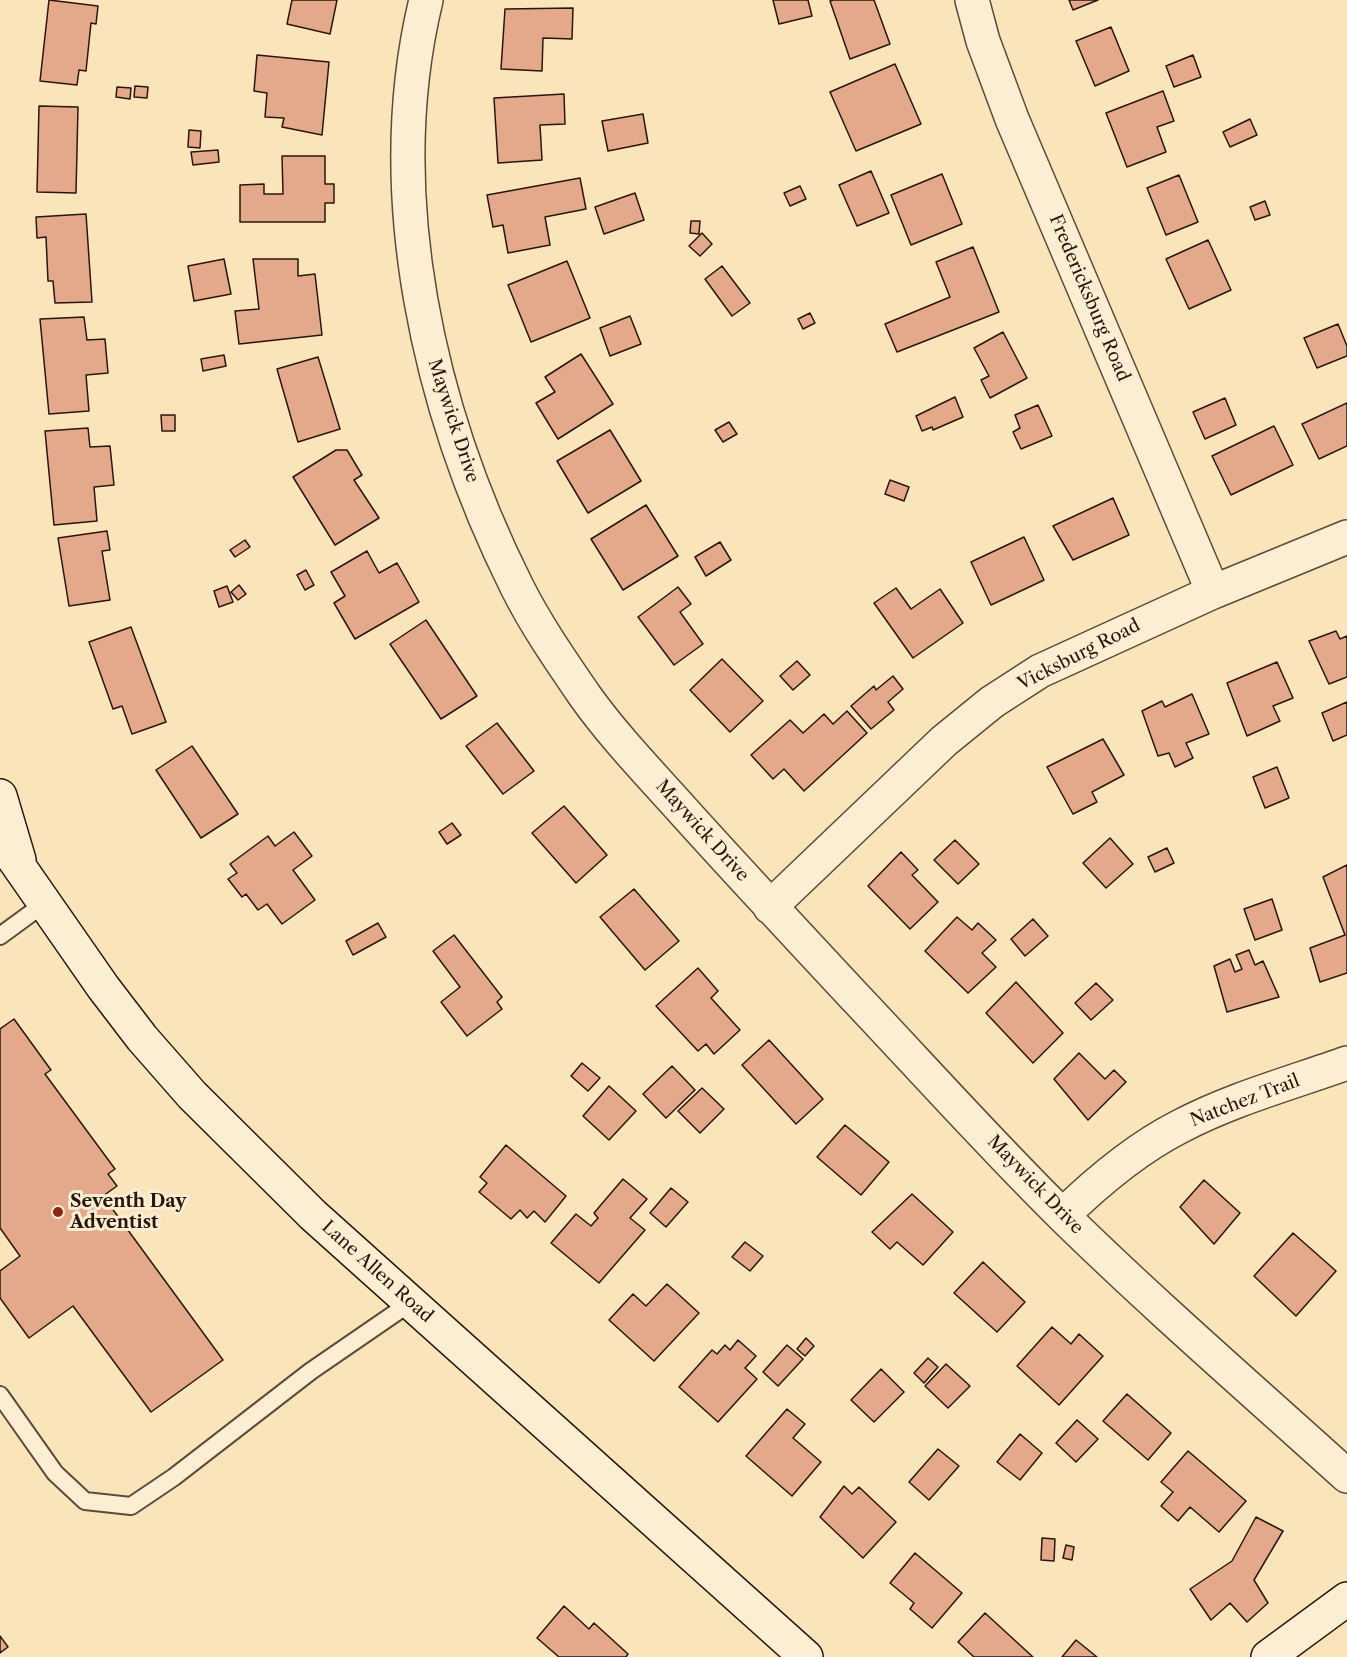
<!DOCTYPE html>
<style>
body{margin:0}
canvas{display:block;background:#fae5ba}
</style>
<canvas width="1347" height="1657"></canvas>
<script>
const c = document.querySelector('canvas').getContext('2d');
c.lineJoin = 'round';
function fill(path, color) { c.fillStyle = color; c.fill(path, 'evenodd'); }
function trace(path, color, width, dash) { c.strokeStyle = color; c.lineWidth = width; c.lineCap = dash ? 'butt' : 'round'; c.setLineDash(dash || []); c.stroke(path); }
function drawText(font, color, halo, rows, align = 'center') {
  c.font = font + ' "Libre Caslon Text",serif'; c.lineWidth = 6; c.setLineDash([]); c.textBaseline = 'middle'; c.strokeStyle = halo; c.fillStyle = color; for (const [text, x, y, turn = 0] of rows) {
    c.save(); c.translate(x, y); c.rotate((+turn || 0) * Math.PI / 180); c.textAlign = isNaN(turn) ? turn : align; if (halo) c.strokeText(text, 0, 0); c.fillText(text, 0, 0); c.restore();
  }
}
const building = new Path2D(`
 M49,0L98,6L96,24L91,23L86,71L79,70L77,85L40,81Z
 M292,0H337L330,34L287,24Z
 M773,0H808L812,16L779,24Z
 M833,0H874L890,44L850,59L830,1Z
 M1069,0H1098L1073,10Z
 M573,8L572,39L543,38L542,71L501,69L505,9Z
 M1111,27L1129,71L1095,86L1076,41Z
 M257,55L329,62L322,135L282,127L284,118L265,117L267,93L254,91Z
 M1193,55L1201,77L1174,87L1166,66Z
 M895,64L921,124L856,151L830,92Z
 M135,86L148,87L147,98L134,97Z
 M117,87L131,88L130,99L116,97Z
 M1163,91L1174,121L1157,127L1166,152L1127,167L1106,113Z
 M564,94L565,124L540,125L542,160L498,163L494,98Z
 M39,106L78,107L76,193L37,192Z
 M643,114L648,143L608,151L602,121Z
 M1250,119L1257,135L1230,147L1223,132Z
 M189,130L201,131L200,148L188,147Z
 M218,150L219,162L193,165L191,152Z
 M282,156H325V184H334V203H325V222H240V185L264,184V194H283Z
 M871,171L889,213L857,226L839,185Z
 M942,174L962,224L911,245L891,195Z
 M1179,175L1198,222L1166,235L1147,188Z
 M580,178L586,209L545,217L550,245L508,253L503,225L493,227L487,195Z
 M800,186L806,199L790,206L784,193Z
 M635,193L644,220L604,234L595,207Z
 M1265,201L1270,215L1255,220L1250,207Z
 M86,214L92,302L55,303L53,281H48L46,237L37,238L36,217Z
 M691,221H700L699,234L690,233Z
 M702,233L712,244L700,256L689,246Z
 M1208,240L1231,290L1189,309L1166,259Z
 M973,247L999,312L897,352L885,324L950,297L936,262Z
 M224,259L231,294L194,301L188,266Z
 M253,259H298V276L315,274L322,335L239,344L235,311L259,309Z
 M567,261L590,318L531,342L508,285Z
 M722,266L750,303L732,316L705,279Z
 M810,313L815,323L803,329L798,319Z
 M630,316L641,344L610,356L600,328Z
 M84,317L87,340L105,339L108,373L86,375L89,411L49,414L40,319Z
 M1338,324L1347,346V356L1317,368L1304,338Z
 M1003,332L1027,378L990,398L981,380L989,376L974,348Z
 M581,354L613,404L558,439L536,403L555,392L545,377Z
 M224,355L226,366L203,371L201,359Z
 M318,357L340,429L298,442L277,369Z
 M955,397L963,417L933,430L932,427L922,431L916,416Z
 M1225,398L1236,425L1205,439L1193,412Z
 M1347,403V446L1319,459L1302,424Z
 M1038,405L1052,436L1021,449L1013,432L1020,428L1015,415Z
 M161,415H175V431H162Z
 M729,422L737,434L723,442L715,430Z
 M1274,426L1293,465L1231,495L1212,456Z
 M88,428L90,447L110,446L114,485L94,487L97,521L54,525L45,431Z
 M610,430L641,481L588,513L557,461Z
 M336,450H347L362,475L354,480L379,518L335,545L293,477Z
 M890,480L909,487L904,501L885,494Z
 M1113,498L1129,535L1073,560L1053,526Z
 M646,505L678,556L623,590L591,539Z
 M107,531L110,550L102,551L110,600L69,606L58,538Z
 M1024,537L1044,580L991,605L971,562Z
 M245,540L250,547L235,557L230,550Z
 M720,542L731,560L706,576L695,557Z
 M367,551L379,573L397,563L419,602L355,639L334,603L345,596L331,572Z
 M306,570L314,585L305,590L297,575Z
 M239,585L246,594L238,600L231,592Z
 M227,586L233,602L219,607L214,591Z
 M678,587L691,604L680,612L703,644L674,665L638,617Z
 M896,588L911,609L940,589L963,623L913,658L874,603Z
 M426,620L477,696L441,719L390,644Z
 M131,627L166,722L132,734L122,706L113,709L89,642Z
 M1336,631L1340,639L1347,636V677L1329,684L1309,641Z
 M722,659L763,701L730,732L690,690Z
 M797,661L810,675L793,690L780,676Z
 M1277,662L1293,698L1273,706L1280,721L1247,736L1227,683Z
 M893,676L903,689L888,702L894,710L871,729L851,706L874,686L876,690Z
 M1192,694L1209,734L1186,743L1193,758L1175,767L1169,753L1158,756L1142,711L1162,701L1165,707Z
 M1347,702V735L1333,741L1322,713Z
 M847,711L867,733L804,791L784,769L773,779L751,755L790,720L803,733L824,714L833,724Z
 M497,723L534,771L503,794L466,746Z
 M1103,739L1124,775L1092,792L1097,802L1073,814L1047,767Z
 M192,746L238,814L201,838L156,770Z
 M1277,767L1289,798L1265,808L1253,777Z
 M564,806L607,855L576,883L532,833Z
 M452,823L461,835L447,844L439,832Z
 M294,832L312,856L293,870L315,900L282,924L267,904L258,910L246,894L242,897L228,879L237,873L230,864L268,836L275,846Z
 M1110,838L1133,864L1106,888L1083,863Z
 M955,840L979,864L958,884L934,860Z
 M1167,848L1174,863L1155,872L1148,857Z
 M901,852L918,870L912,875L938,902L910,929L868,886Z
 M1347,865V973L1320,982L1310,948L1345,935L1323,877Z
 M634,889L679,941L645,970L600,917Z
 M1272,899L1282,930L1255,940L1244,909Z
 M957,917L972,930L978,923L996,940L982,953L996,967L968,993L925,951Z
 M1033,919L1048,936L1025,956L1011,939Z
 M378,923L386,937L353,955L346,941Z
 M454,935L502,997L497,1002L502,1009L467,1036L441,1002L460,987L433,951Z
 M1249,950L1255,965L1263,961L1279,997L1227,1012L1214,966L1230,959L1235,972L1242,969L1236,955Z
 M698,968L718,991L711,998L740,1030L714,1054L706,1044L698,1051L656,1006Z
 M1016,982L1063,1033L1033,1063L986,1013Z
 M1096,983L1113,1000L1091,1020L1075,1003Z
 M14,1019L51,1070L45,1074L115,1169L108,1174L117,1186L103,1196L223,1360L151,1412L73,1306L29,1338L0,1298V1271L20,1256L0,1228V1029Z
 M769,1040L823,1099L796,1124L742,1065Z
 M1079,1053L1105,1079L1114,1070L1126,1082L1088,1120L1054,1079Z
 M582,1063L600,1078L588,1091L571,1076Z
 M672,1066L695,1090L666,1118L643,1094Z
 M609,1086L636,1111L609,1140L583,1116Z
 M702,1088L724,1109L700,1133L678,1111Z
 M845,1125L889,1162L861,1195L817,1157Z
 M506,1145L566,1196L545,1222L534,1211L527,1218L520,1210L511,1219L479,1192L487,1183L480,1177Z
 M623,1179L647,1199L630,1218L645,1230L599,1283L551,1243L576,1214L591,1226L598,1218L594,1213Z
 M1204,1180L1240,1213L1214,1244L1180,1207Z
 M671,1188L688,1202L666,1227L650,1213Z
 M912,1194L953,1232L923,1265L897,1242L890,1249L872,1232Z
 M1293,1233L1336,1271L1296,1316L1254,1276Z
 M745,1242L763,1256L750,1271L732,1257Z
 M983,1262L1025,1302L997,1332L954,1293Z
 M667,1284L699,1313L654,1361L609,1320L633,1294L646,1306Z
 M1052,1327L1071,1344L1079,1334L1103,1356L1059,1405L1017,1366Z
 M806,1338L814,1346L805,1356L797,1349Z
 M738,1340L756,1356L745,1368L757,1379L718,1422L679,1387L712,1350L717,1354L725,1345L730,1350Z
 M787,1345L803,1359L778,1386L763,1372Z
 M928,1358L938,1367L924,1383L914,1373Z
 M946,1364L970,1386L948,1408L925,1386Z
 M881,1369L904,1392L874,1422L851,1400Z
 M1127,1394L1171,1433L1148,1460L1103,1421Z
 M787,1409L805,1424L793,1438L821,1462L792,1496L746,1456Z
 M1077,1420L1098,1439L1076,1462L1056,1443Z
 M1020,1434L1042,1453L1020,1480L997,1462Z
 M938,1449L959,1466L929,1500L909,1482Z
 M1188,1451L1246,1501L1219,1532L1190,1507L1178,1521L1161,1506L1173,1492L1161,1482Z
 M844,1486L852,1494L859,1487L896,1522L863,1558L820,1517Z
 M1256,1517L1283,1531L1254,1580L1268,1603L1247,1622L1230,1603L1211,1620L1190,1589L1232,1561Z
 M1042,1538L1055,1539L1054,1561L1041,1560Z
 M1066,1545L1074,1547L1072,1560L1063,1558Z
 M915,1553L962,1593L932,1628L910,1609L914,1603L890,1583Z
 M564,1606L589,1629L594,1623L628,1654L626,1657H559L537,1638Z
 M985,1613L1033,1657H974L958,1642Z
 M0,1636L8,1647L0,1653Z
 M1076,1640L1097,1657H1062Z`);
const lane = new Path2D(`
 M0,936L45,903
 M0,1395L55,1473L85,1501L131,1506L174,1477L311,1371L410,1303`);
const street = new Path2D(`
 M426,0C379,194 429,411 517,587C536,625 561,661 585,696C615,738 652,776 686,814C742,876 798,936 854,996C924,1070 991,1145 1063,1216C1155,1306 1252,1390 1347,1476
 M972,0L983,41L1012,119L1213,592
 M770,907L944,741L992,702L1040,671L1213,592L1347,537
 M1063,1215C1098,1181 1136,1149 1179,1127C1232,1099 1291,1083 1347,1063`);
const secondary = new Path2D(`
 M0,796L19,860
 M0,839L103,987L142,1038L192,1095L313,1215L806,1657
 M1268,1657L1347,1599`);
const markers = [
 [58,1212,6,"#8f2418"]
];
const streetNames = [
 ["Fredericksburg Road",1089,298,67],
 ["Maywick Drive",453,421,72],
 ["Vicksburg Road",1079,655,-27],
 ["Maywick Drive",702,831,48],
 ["Natchez Trail",1245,1101,-21],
 ["Maywick Drive",1035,1185,46],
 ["Lane Allen Road",377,1272,42]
];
const poiNames = [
 ["Seventh Day",70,1202],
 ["Adventist",70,1223]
];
fill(building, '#e4a88a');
trace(building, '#2a160d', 1.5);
trace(lane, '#5e4a38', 20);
trace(street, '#5e4a38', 36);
trace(secondary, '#2a160d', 36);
trace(lane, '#fceed2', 16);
trace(street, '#fceed2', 33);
trace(secondary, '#fceed2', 33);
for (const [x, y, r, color] of markers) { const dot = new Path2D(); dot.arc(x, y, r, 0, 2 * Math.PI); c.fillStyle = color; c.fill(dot); trace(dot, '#fceed2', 2); }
drawText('18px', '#2a160d', '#fceed2', streetNames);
drawText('bold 18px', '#2a160d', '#fceed2', poiNames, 'left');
</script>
